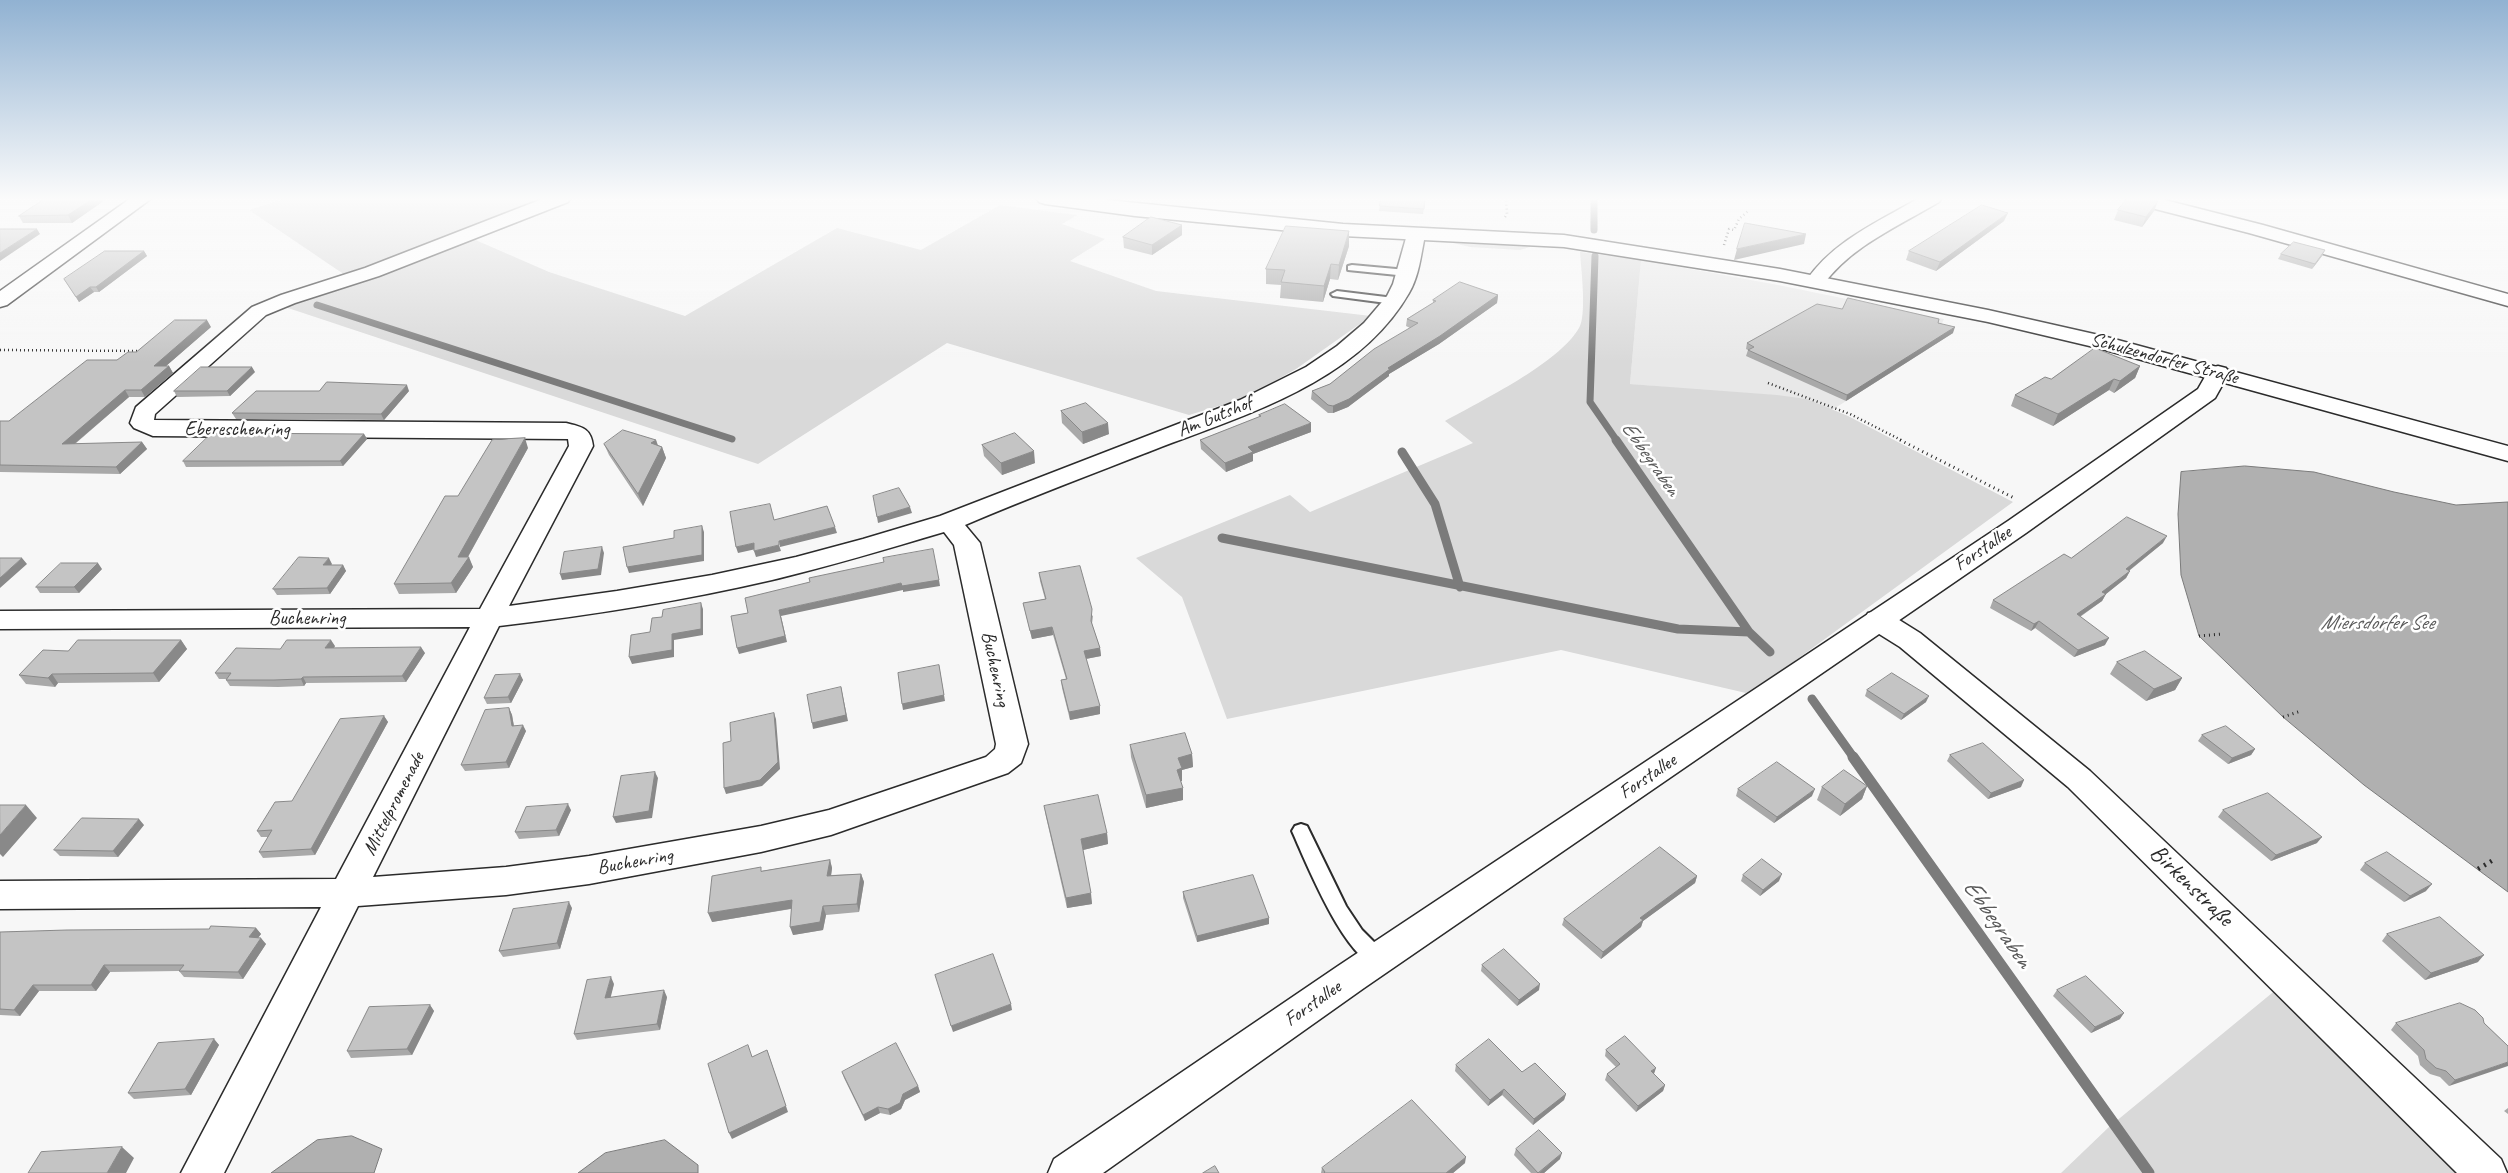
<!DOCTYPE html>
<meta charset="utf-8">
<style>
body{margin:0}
canvas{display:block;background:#f7f7f7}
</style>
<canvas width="2508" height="1173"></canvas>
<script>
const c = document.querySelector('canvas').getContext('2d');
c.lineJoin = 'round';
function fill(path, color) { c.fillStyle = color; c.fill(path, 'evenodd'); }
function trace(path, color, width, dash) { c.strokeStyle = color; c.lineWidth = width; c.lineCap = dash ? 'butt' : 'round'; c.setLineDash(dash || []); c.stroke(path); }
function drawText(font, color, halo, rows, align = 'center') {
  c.font = font + ' Caveat,sans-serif'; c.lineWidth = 5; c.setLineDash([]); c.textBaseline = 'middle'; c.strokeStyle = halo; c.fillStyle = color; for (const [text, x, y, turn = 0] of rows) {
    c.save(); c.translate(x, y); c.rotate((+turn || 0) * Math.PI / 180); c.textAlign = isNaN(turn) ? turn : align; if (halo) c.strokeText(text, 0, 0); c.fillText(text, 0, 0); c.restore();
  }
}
const built = new Path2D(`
 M1641,260L1778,285L1944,319L1935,338L1925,351L1832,410L1807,399L1630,384Z`);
const green = new Path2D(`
 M287,198H534L543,204L464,235L549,272L685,316L837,228L921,250L1000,205L1077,215L1062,224L1105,239L1070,261L1156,291L1371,316L1296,369L1245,398L1189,415L947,343L758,464L285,307L348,277L249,210Z
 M1445,241L1540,244L1520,250L1470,247Z
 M1580,252L1641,260L1630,384L1777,395L1807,399L1848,416L2013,502L1785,668L1746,693L1561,650L1227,719L1182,597L1136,558L1290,495L1310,512L1473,443L1445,421C1481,401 1559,363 1579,328C1587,315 1581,268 1580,252Z
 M2283,984L2472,1173H2061L2109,1127Z`);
const water = new Path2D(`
 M2245,466L2314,472L2394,492L2456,505L2508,502V892L2364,785L2283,717L2199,636L2181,575L2178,514L2181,472Z
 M352,1136L382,1149L374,1173H271L317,1140Z
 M665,1140L698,1165V1173H578L605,1153Z`);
const streamFar2 = new Path2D(`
 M1594,198V230
 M1595,256L1590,402L1617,441
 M317,305L732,439`);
const streamFar1 = new Path2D(`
 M1616,440L1749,632L1770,652
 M1402,452L1435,504L1460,587
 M1222,538L1678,629L1749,632
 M1812,699L1854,758`);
const stream = new Path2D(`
 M1853,757L2149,1173`);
const pathFar2 = new Path2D(`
 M1505,217L1507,214L1506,198
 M1724,245L1729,229L1734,230L1739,219L1748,211
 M0,350L139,351
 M1768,383L1850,414L1903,441`);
const pathFar1 = new Path2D(`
 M1900,440L2014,498
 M2199,636L2222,634
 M2283,717L2301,711`);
const path = new Path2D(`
 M2478,869L2495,859`);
const service = new Path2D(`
 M1352,265L1407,270L1412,273L1407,276L1348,270V266Z
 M1337,291L1394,298L1400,301L1394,304L1333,296L1331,294Z
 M1301,824L1307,826L1346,906L1362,930L1385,953L1388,959L1385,965C1351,977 1304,857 1292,831L1295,826Z`);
const minor = new Path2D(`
 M131,198H152L7,305L0,307V291Z
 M545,198H571L568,202L379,276L295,303L266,315L155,414L154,420L566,423C582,427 591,428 593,446L509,606L617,591L712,575L796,557L863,539L940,516L1240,400L1306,367L1337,346L1364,323L1387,296L1393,284L1408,231H1422L1425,235C1421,255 1419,276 1409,293C1358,382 1245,415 1156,449C1092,474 1028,498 965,525L980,543L1028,744L1021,763L1008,773L831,835L761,852L589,884L506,895L358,906L224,1173H181L321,907L0,909V881L336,879L470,627L0,629V611L480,609L569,446L568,439L153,436L134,428L130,423L136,407L252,307L281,295L365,268ZM944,532L954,545L996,744L995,749L986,757L829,810L761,826L589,856L506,867L373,877L499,626C591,615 682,601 772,580C830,566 887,549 944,532Z
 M2125,198H2157L2263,225L2508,294V306L2249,233L2128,202Z
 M1878,611L1888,613L1920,633L2090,771L2501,1159L2507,1173H2457L2068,787L1900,647L1868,627L1864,620L1868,613Z`);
const tertiary = new Path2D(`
 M1919,198H1942L1939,202C1899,226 1851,246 1823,285L1816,287L1809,285L1806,281C1833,241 1878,222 1919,198Z
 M2218,366L2226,368L2229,373L2215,398L2026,533L1364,988L1103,1173H1048L1054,1159L1338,966L2008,521L2198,389L2210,368Z`);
const secondary = new Path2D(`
 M1036,198H1088L1343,224L1564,235L1780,269L1988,310L2103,336L2508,446V461L2098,348L1988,322L1780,281L1564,247L1343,236L1135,216L1045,204L1039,202Z`);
const wall = new Path2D(`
 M46,198H108L72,223H23L19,216Z
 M1381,198H1426L1423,214L1379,211Z
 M2158,201L2154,211L2142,227L2114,220L2118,210Z
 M2004,221L1936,271L1906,260L1909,251Z
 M1182,225V235L1152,255L1124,248L1123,237Z
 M1349,246L1338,280L1330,279L1323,302L1280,298L1281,285L1266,284V269Z
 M144,251L147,256L99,292H94L79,302L64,279Z
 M2281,254L2322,256L2312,269L2278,259Z
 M1498,295L1497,303L1439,344L1389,374V376L1348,407L1333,413H1328L1311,399L1312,391L1330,384L1410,328L1406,326L1407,319L1433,303V300Z
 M1842,309L1938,323L1953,333L1846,401L1746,356L1748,350L1746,349L1747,343Z
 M211,327L166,366H169L173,373L145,397H129L75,444L142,442L147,449L120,474L0,472V421H9L117,360L136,352Z
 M2140,366L2135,378L2114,393L2109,390L2053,426L2011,406L2015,395L2051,379Z
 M255,372L230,396L177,397L174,391Z
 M409,391L384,420L236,419L232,413Z
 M1061,411L1109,434L1083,444L1062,423Z
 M1259,415L1311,432L1253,454V461L1226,472L1201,449L1200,440L1259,417Z
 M364,434L367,439L343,466L186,467L183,461Z
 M656,440L658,445L662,447L666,458L643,506L609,455L604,444Z
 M982,445L1035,463L1002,475L984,456Z
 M528,448L468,557L473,567L456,593L399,594L394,584L458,496Z
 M2163,543L2129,571H2130L2126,578L2106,594L2102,601L2080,617L2105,645L2074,657L2035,628L2031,631L1990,608L1993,600L2071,558Z
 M332,564L331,565H343L346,571L330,594L277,595L273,589Z
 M102,569L79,593H40L36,587Z
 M1039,573L1093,616L1092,624L1100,648L1101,656L1086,659L1100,714L1070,720L1062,688L1061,680L1066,679L1053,635L1032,639L1023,603L1045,599L1040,581Z
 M181,640L187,649L159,682L58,683L55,687L26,684L19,675L68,651Z
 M335,646L334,648L425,653L406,682L306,683L304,686L278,687L230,686L226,680V679H219L215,673L280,649Z
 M2117,662L2182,678L2175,690L2146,701L2110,674Z
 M520,674L523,680L511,703L487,704L484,698Z
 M1867,690L1926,702L1901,720L1865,696Z
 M509,708L512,715L514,726L526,731L509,768L465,771L461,765Z
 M384,716L388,722L315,855L263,858L259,852L268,837H261L257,831L292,801Z
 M2202,735L2255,749L2251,755L2228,764L2198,741Z
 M1130,745L1192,754L1193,767L1182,770V781H1181L1183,800L1146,808L1131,757Z
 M1950,755L2021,787L1988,799L1947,761Z
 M1867,786L1862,799L1840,816L1817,800L1822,787Z
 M1738,789L1812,796L1774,823L1736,796Z
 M1044,806L1107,833L1108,844L1083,850L1092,904L1067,908L1046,817Z
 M571,810L559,836L519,839L515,832Z
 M2223,810L2317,843L2271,861L2218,817Z
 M144,825L118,857L60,856L54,850Z
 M830,860L832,868L831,875L861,874L864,882L859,912L826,915L823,930L793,935L791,909L712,922L762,871Z
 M2365,863L2426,891L2404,902L2360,870Z
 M1743,875L1779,881L1760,896L1741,881Z
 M1697,876L1695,883L1643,921L1641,927L1601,959L1562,925L1564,919Z
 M1183,892L1269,918V924L1197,942L1183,898Z
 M572,908L560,949L503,957L499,951Z
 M256,928L261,934L258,938L266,944L243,979L184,977L179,971L110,972L96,991H39L20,1016L0,1015V932L209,929Z
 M2387,934L2478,962L2425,980L2382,941Z
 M1482,965L1539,990L1517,1006L1481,971Z
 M614,984L610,997H667L660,1030L577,1040L574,1034Z
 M2057,990L2120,1019L2091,1033L2053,996Z
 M430,1005L434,1011L412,1055L351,1058L347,1051Z
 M2396,1023H2484L2508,1046L2449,1086L2440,1077L2430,1074L2420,1065L2418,1056L2391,1030Z
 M214,1039L219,1045L191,1095L134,1099L128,1093Z
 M1606,1050L1654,1074L1665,1085L1663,1091L1636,1112L1605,1080L1607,1074L1616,1067L1605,1056Z
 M1456,1065L1522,1072L1566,1094L1564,1100L1533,1125L1502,1095L1488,1106L1455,1071Z
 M842,1072L918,1086L920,1092L905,1100L901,1109L890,1115L880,1113L865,1121L844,1078Z
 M2508,1108V1114L2504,1111Z
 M1516,1149L1560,1159L1544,1173H1531L1514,1155Z
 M1465,1163L1453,1173H1321L1322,1168Z`);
const shadedWall = new Path2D(`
 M94,198H108L72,223L68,215Z
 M2158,201L2154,211L2142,227L2146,217Z
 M2008,213L2004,221L1936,271L1940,262Z
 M1182,225V235L1152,255V245Z
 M37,229L40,234L0,261V253Z
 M1349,231V246L1338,280L1339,265Z
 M1806,234L1804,244L1734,260L1737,249Z
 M2325,250L2322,256L2312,269L2315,264Z
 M144,251L147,256L99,292L96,287Z
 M1331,264L1330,279L1323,302L1324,286Z
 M90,287L94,292L79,302L76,297Z
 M1498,295L1497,303L1439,344L1389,374V376L1348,407L1333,413V406L1388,368Z
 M207,320L211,327L158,373L154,366Z
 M1955,327L1953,333L1846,401L1847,395Z
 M169,366L173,373L145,397L141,390Z
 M2140,366L2135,378L2114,393L2120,381Z
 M252,367L255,372L230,396L227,391Z
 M2114,379L2109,390L2053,426L2058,414Z
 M407,385L409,391L384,420L381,414Z
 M125,390L129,397L66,451L62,444Z
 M1108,423L1109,434L1083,444L1082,432Z
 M1311,423V432L1253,454V461L1226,472L1225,463L1248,447Z
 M364,434L367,439L343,466L340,461Z
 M525,438L528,448L466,560L469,557L473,567L456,593L451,583L458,557Z
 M656,440L659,451L651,443Z
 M142,442L147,449L120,474L116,467Z
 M662,447L666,458L643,506L638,494Z
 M1034,451L1035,463L1002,475L1001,463Z
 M910,507L912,513L878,523L877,517Z
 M702,526L704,532V561L629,573L627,567Z
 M835,527L837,533L780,547L779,541Z
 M2167,536L2163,543L2122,576L2126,569Z
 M754,543L756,549L738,553L736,547Z
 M779,545L781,551L756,557L754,551Z
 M602,547L604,553L601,575L562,580L560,574Z
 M22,558L27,564L0,588V578Z
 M329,558L332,564L326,571L323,565Z
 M98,563L102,569L79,593L74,587Z
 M343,565L346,571L330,594L327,588Z
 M2130,571L2126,578L2106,594L2102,601L2073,621L2077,614L2102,592Z
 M939,580L940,586L903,592V590L781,616L787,642L739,654L737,648L779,610L901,583Z
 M701,603L703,609V635L674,640V657L632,664L629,657L672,634Z
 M2039,621L2035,628L2031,631L2034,624Z
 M1052,627L1053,635L1032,639L1030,631Z
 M2109,638L2105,645L2074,657L2078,650Z
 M181,640L187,649L159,682L153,673Z
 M331,640L335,646L329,654L325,648Z
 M421,647L425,653L406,682L402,676Z
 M1100,648L1101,656L1085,659L1084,651Z
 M939,665L945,701L903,710L902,704Z
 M52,674L58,683L55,687L48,678Z
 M520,674L523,680L511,703L508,697Z
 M303,677L306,683L304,686L301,679Z
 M2182,678L2175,690L2146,701L2154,689Z
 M841,687L848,721L813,729L812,723Z
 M1929,696L1926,702L1901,720L1904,714Z
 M1100,706V714L1070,720L1069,712Z
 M509,708L512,715L515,733L512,726Z
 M774,713L776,719L780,769L762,786L726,794L724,788Z
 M384,716L388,722L315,855L311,849Z
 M523,725L526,731L509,768L506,762Z
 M2255,749L2251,755L2228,764L2232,758Z
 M1192,754L1193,767L1182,770V781L1178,782L1177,770L1178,758Z
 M655,772L658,778L652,818L616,823L613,817Z
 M2024,780L2021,787L1988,799L1991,793Z
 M1867,786L1862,799L1840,816L1845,804Z
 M1183,788V800L1146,808V795Z
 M1815,789L1812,796L1774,823L1777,817Z
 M568,804L571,810L559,836L556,830Z
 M26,805L37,818L3,857L0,854V835Z
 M139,819L144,825L118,857L113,851Z
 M1107,833L1108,844L1083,850L1081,839Z
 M2322,837L2317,843L2271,861L2276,855Z
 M830,860L832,868L830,884L827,876Z
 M861,874L864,882L859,912L857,904Z
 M1782,874L1779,881L1760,896L1763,890Z
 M1697,876L1695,883L1643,921L1641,927L1601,959L1603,952L1640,918Z
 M2432,884L2426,891L2404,902L2410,896Z
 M1091,893L1092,904L1067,908L1066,898Z
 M792,900L795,908L712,922L708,913Z
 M569,902L572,908L560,949L557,943Z
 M823,906L826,915L823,930L793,935L790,927Z
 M1269,918V924L1197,942V936Z
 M256,928L261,934L254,943L249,937Z
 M261,938L266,944L243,979L238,972Z
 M2484,955L2478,962L2425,980L2431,973Z
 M104,965L110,972L96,991L91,985Z
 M611,977L614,984L609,1004L605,998Z
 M1540,984L1539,990L1517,1006L1519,1000Z
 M33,985L39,991L20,1016L14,1010Z
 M664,990L667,997L660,1030L657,1024Z
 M1011,1004L1012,1010L953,1032L951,1026Z
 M430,1005L434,1011L412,1055L407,1049Z
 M2124,1013L2120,1019L2091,1033L2095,1027Z
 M214,1039L219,1045L191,1095L185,1089Z
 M767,1050L788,1112L732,1139L729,1133Z
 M2508,1062V1066L2449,1086L2455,1080Z
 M1656,1068L1654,1074L1651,1071Z
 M1665,1085L1663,1091L1636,1112L1638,1106Z
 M918,1086L920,1092L905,1100L901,1109L890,1115L888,1109L903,1094Z
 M1504,1089L1502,1095L1488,1106L1490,1100Z
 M1566,1094L1564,1100L1533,1125L1534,1119Z
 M878,1107L880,1113L865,1121L863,1115Z
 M122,1147L134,1158L126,1173H107Z
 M1562,1153L1560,1159L1544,1173H1539Z
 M1466,1157L1465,1163L1453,1173H1446Z`);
const building = new Path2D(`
 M46,198H94L68,215L19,216Z
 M1381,198H1425L1424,209L1380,206Z
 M2128,198H2149L2158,201L2146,217L2118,210Z
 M1982,205L2008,213L1940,262L1909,251Z
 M1151,217L1182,225L1152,245L1123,237Z
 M1745,223L1806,234L1737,249Z
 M1286,226L1349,231L1339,265L1331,264L1324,286L1281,282L1285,270L1266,269Z
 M0,229H37L0,253Z
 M2294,242L2325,250L2315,264L2281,254Z
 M105,251H144L96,287H90L76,297L64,279Z
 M1460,282L1498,295L1440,336L1388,368L1390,369L1349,399L1333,406L1328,405L1312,391L1330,384L1374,349L1418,323L1407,319L1436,301L1433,300Z
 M1848,298L1939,319L1938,323L1955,327L1847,395L1748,350L1754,347L1747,343L1817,304L1842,309Z
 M175,320H207L154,366H169L141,390H125L62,444L142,442L116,467L0,465V421H9L87,360H117L128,352H136Z
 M2095,348L2140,366L2120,381L2114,379L2058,414L2015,395L2045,377L2051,379Z
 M201,367H252L227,391H174Z
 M327,382L407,385L381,414L232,413L256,391H319Z
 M1086,403L1108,423L1082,432L1061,411Z
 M1285,404L1311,423L1248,447L1253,452L1225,463L1200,440L1261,416L1259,415Z
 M623,430L656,440L651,443L662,447L638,494L604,444Z
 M212,433L364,434L340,461H183Z
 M1015,433L1034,451L1001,463L982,445Z
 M525,438L458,557H469L451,583L394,584L445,496H458L492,440Z
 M899,488L910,507L877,517L873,496Z
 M770,504L774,520L827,506L835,527L779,541V545L754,551V543L736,547L730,512Z
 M2127,517L2167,536L2126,569L2130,571L2102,592L2106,594L2077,614L2109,638L2078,650L2039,621L2034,624L1993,600L2064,554L2071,558Z
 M702,526V555L627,567L623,547L674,538V531Z
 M602,547L598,569L560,574L564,552Z
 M933,549L939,580L902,586L901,583L779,610L785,636L737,648L731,616L748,613L745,598L810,582L809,578L884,562L883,558Z
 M299,557L329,558L323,565H343L327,588L273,589Z
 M0,558H22L0,578Z
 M61,563H98L74,587H36Z
 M1080,566L1092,609L1091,621L1100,648L1084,651L1100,706L1069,712L1061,680L1067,679L1052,627L1030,631L1023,603L1046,599L1039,573Z
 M701,603V629L672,634V650L629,657L631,635L650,632L652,618L662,617L663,610Z
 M78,640H181L153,673L52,674L48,678L19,675L43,650L68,651Z
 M287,640H331L325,648L421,647L402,676L303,677L301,679L274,680H226L231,673H215L236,648L280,649Z
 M2145,651L2182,678L2154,689L2117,662Z
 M939,665L944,695L902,704L898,673Z
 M1892,673L1929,696L1904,714L1867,690Z
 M520,674L508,697L484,698L495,675Z
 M841,687L846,715L812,723L807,695Z
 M509,708L512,726L523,725L506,762L461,765L485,710Z
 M774,713L778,762L760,780L724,788L723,743L731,741L730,723Z
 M384,716L311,849L259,852L272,830L257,831L275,802L292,801L340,719Z
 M2226,726L2255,749L2232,758L2202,735Z
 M1185,733L1192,754L1178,758L1182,768L1177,770L1183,788L1146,795L1130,745Z
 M1983,743L2024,780L1991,793L1950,755Z
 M1777,762L1815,789L1777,817L1738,789Z
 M1844,770L1867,786L1845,804L1822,787Z
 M655,772L649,811L613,817L621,776Z
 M2268,793L2322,837L2276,855L2223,810Z
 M1098,795L1107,833L1081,839L1091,893L1066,898L1044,806Z
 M568,804L556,830L515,832L526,807Z
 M0,805H26L0,835Z
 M82,818L139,819L113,851L54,850Z
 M1660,847L1697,876L1640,918L1643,920L1603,952L1564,919Z
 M2387,852L2432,884L2410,896L2365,863Z
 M1762,859L1782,874L1763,890L1743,875Z
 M830,860L827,876L861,874L857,904L823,906L820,922L790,927L792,900L708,913L712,876L761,867V871Z
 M1253,875L1269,918L1197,936L1183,892Z
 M569,902L557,943L499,951L513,909Z
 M2440,917L2484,955L2431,973L2387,934Z
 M211,926L256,928L249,937L261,938L238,972L179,971L184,965H104L91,985H33L14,1010L0,1009V932L67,930L209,929Z
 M1504,949L1540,984L1519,1000L1482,965Z
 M993,954L1011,1004L951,1026L935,975Z
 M2086,976L2124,1013L2095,1027L2057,990Z
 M611,977L605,998L664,990L657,1024L574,1034L587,980Z
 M2460,1003L2475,1010L2483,1018L2484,1023L2508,1046V1062L2455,1080L2446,1071L2436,1068L2426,1059L2424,1050L2396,1023Z
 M430,1005L407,1049L347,1051L369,1007Z
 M1625,1036L1656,1068L1651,1071L1665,1085L1638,1106L1607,1074L1620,1064L1606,1050Z
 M214,1039L185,1089L128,1093L158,1043Z
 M1489,1039L1522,1072L1535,1063L1566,1094L1534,1119L1504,1089L1490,1100L1456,1065Z
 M896,1043L918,1086L903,1094L900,1103L888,1109L878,1107L863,1115L842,1072Z
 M748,1045L752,1057L767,1050L786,1106L729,1133L708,1064Z
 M1412,1100L1466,1157L1446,1173H1324L1325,1172L1322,1168Z
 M1539,1130L1562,1153L1538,1173L1516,1149Z
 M122,1147L107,1173H28L41,1152Z
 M1215,1166L1219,1173H1203Z`);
const streetNames = [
 ["Schulzendorfer Straße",2164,359,15],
 ["Am Gutshof",1215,417,-22],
 ["Ebereschenring",237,430],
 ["Forstallee",1983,549,-34],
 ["Buchenring",307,619],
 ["Buchenring",995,669,78],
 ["Forstallee",1648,777,-34],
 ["Mittelpromenade",394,804,-63],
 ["Buchenring",635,862,-10],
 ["Forstallee",1313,1004,-35]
];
const waterNames = [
 ["Ebbegraben",1650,459,55],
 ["Miersdorfer See",2377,623]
];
const nearStreetnames = [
 ["Birkenstraße",2191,886,44]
];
const nearWaternames = [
 ["Ebbegraben",1997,924,55]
];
fill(built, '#e8e8e8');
fill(green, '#d9d9d9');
fill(water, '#b0b0b0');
trace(water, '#7b7b7b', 1);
trace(streamFar2, '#7b7b7b', 7);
trace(streamFar1, '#7b7b7b', 9);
trace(stream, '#7b7b7b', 11);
trace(service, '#2b2b2b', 4);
trace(minor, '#2b2b2b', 3);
trace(tertiary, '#2b2b2b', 3);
trace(secondary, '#2b2b2b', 3);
trace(pathFar2, '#2b2b2b', 2.5, [1, 3]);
trace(pathFar1, '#2b2b2b', 3, [1, 4]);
trace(path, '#2b2b2b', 4.5, [2, 5]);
fill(service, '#fff');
fill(minor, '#fff');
fill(tertiary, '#fff');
fill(secondary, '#fff');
fill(wall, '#a9a9a9');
fill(shadedWall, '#898989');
fill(building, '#c4c4c4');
trace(building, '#898989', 1);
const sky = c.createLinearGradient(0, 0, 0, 362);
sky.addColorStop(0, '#91b2d2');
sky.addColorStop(0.55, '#fbfbfb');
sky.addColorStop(1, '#fbfbfb00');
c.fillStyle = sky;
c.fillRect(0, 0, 2508, 362);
drawText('20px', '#2b2b2b', '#fff', streetNames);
drawText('italic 21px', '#5a5a5a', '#fff', waterNames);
drawText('24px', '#2b2b2b', '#fff', nearStreetnames);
drawText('italic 25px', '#5a5a5a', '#fff', nearWaternames);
</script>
